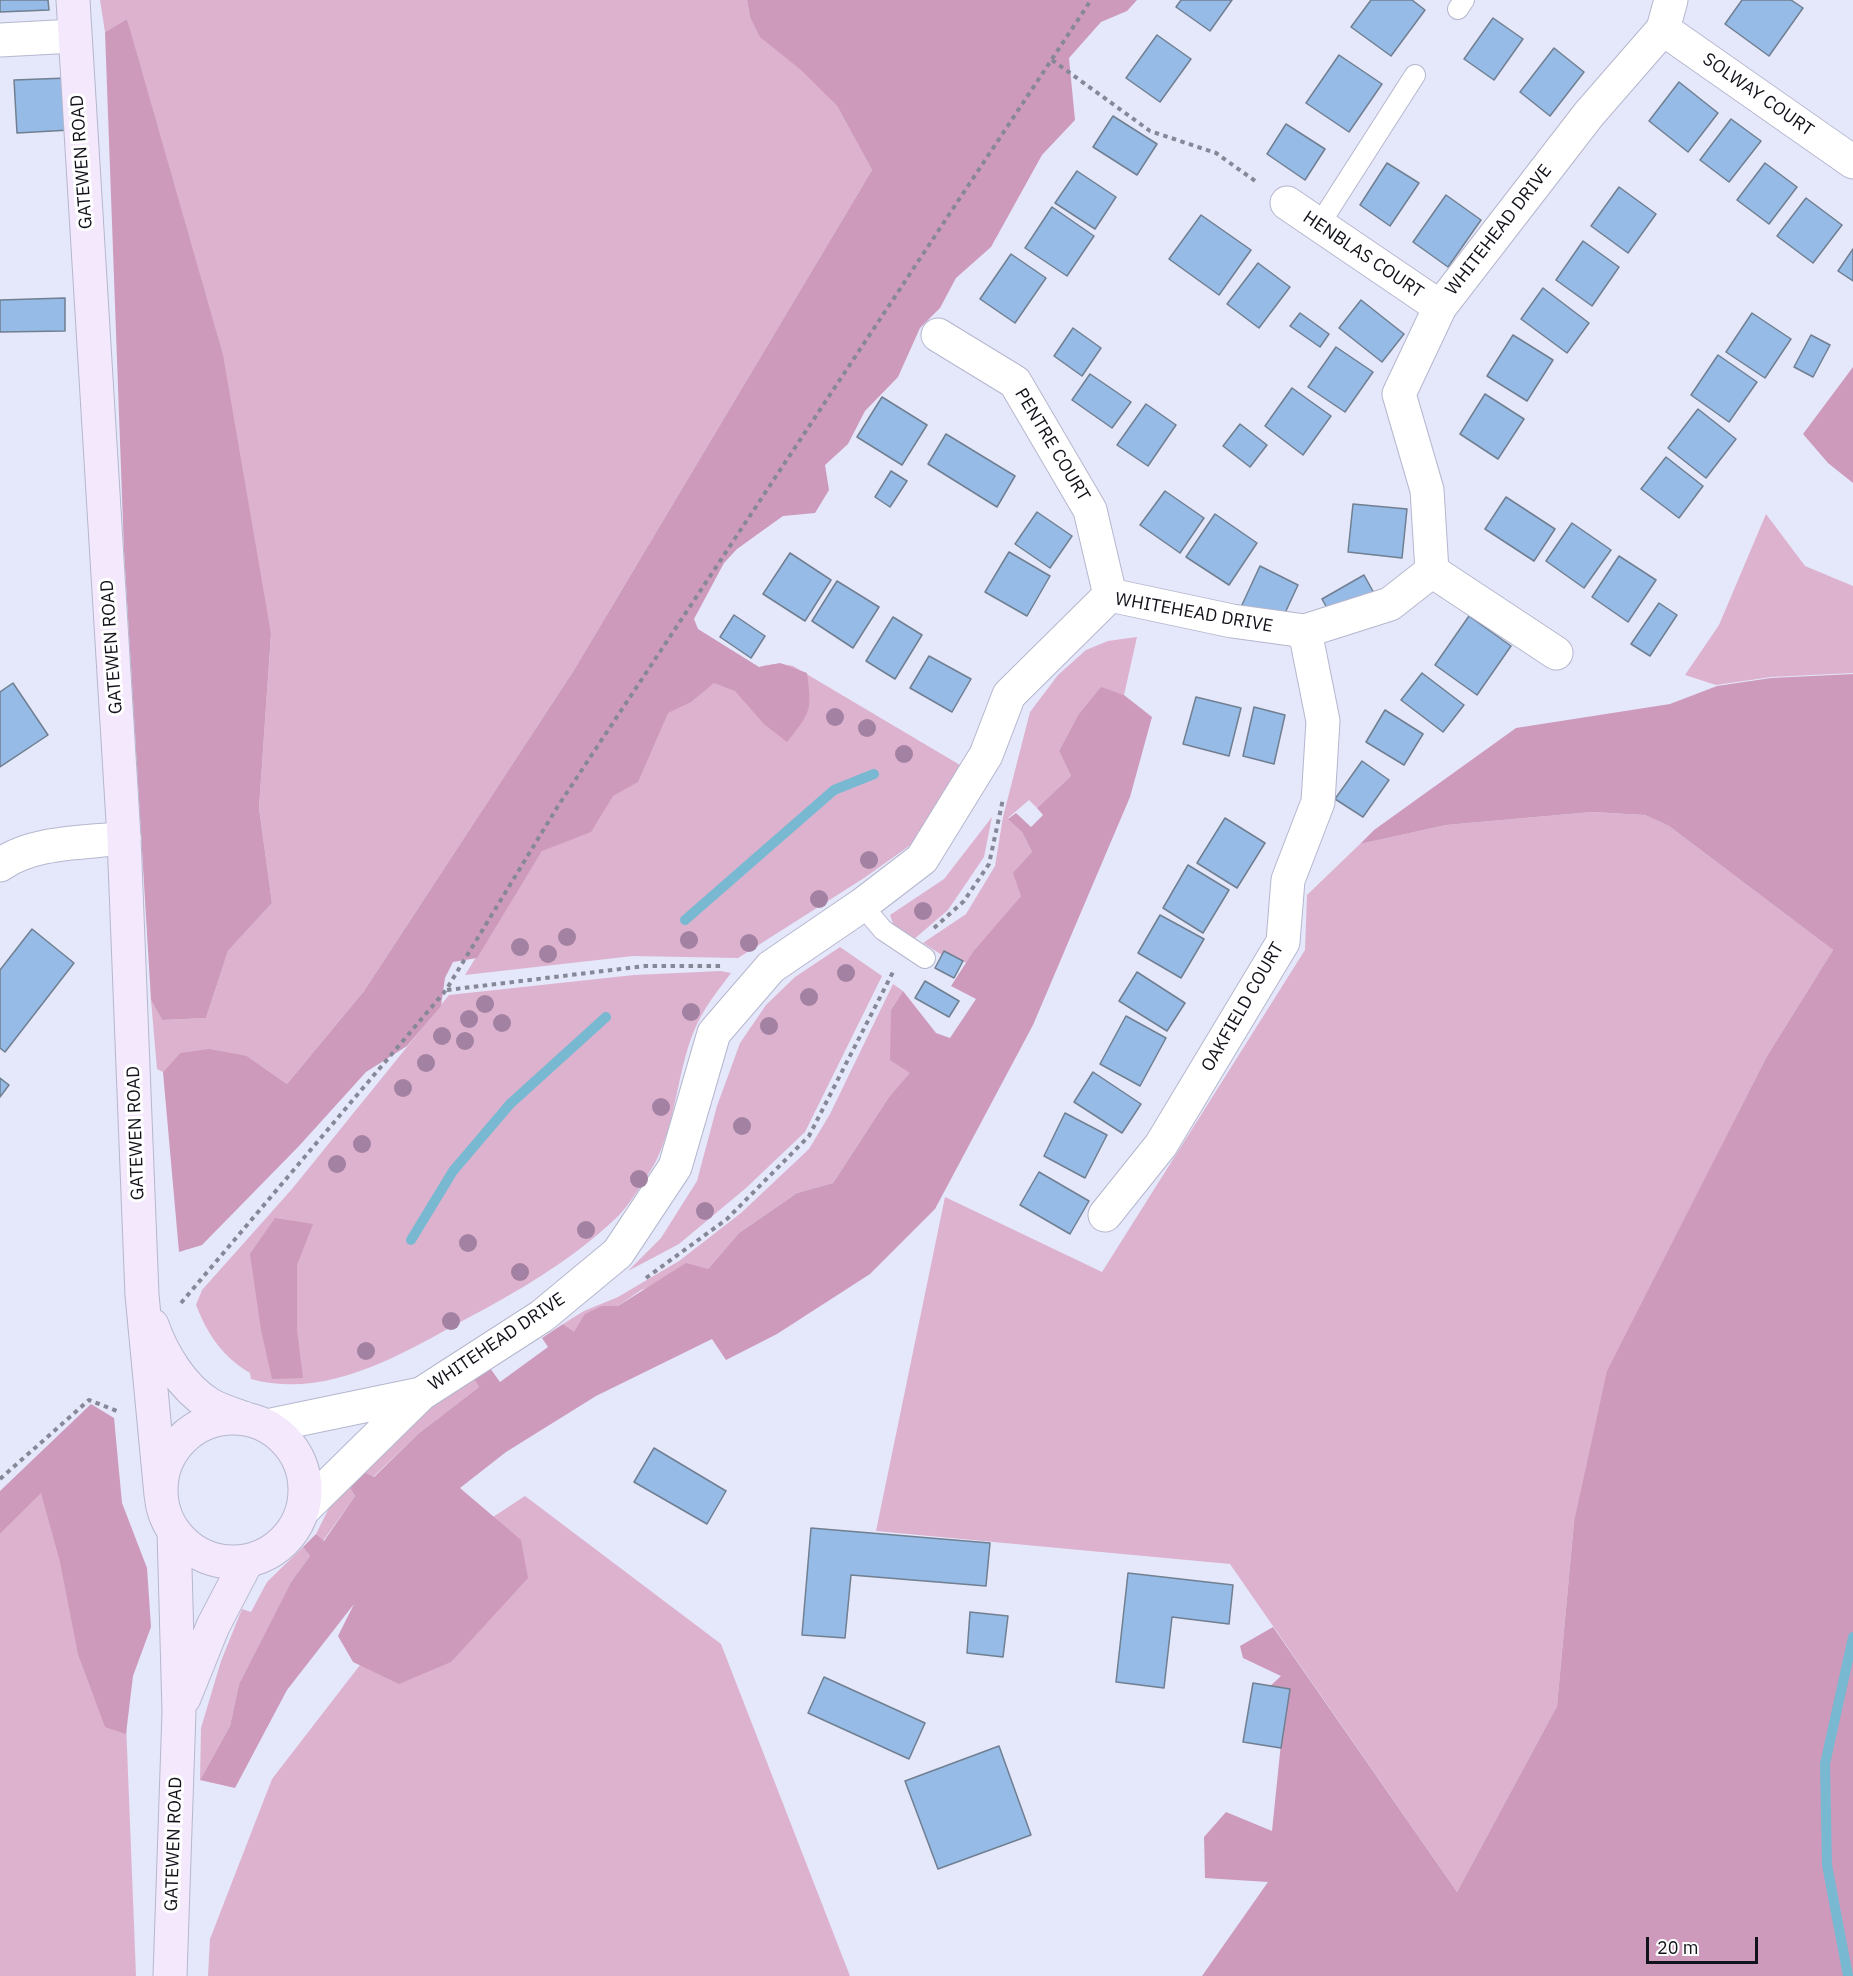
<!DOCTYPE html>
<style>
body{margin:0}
#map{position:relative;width:1853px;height:1976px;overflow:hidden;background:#e5e7fb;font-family:"IBM Plex Sans",sans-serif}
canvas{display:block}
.scale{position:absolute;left:1646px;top:1937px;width:112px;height:27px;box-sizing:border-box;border:3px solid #11121a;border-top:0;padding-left:8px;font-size:18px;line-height:21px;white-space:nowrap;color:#11121a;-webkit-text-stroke:4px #fff;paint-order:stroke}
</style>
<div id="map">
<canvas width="1853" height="1976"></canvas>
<div class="scale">20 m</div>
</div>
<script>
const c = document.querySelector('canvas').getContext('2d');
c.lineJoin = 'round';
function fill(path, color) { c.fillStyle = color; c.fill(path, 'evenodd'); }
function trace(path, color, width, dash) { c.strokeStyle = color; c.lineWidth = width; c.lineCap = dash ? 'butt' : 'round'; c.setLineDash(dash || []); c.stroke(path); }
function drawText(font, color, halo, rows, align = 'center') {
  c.font = font + ' "IBM Plex Sans",sans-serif'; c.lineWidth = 6; c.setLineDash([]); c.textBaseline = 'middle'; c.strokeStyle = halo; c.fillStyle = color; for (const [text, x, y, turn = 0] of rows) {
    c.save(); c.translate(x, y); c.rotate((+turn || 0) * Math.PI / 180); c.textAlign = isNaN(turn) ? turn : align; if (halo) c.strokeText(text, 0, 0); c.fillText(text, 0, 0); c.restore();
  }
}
const green = new Path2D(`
 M100,0H747L750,17L837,106L872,170L574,670L364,991L287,1084L247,1056L180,1053L163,1072L157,1069L151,1000L162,1020L206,1018L228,951L272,903L259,808L271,634L127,19L105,32Z
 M1766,514L1805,566L1853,586V673L1771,677L1716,685L1685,675L1719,625Z
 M1137,637L1124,695L1101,688L1078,715L1059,751L1071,776L1037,808L1029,800L1008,818L1022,832L1032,852L1021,896L966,963L944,951L942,955L923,943L966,914L995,866L1003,817L1030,712L1058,675L1086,650L1108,641Z
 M687,644L736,674C755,668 773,661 793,666L960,765L940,812L912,844L864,878L738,958L633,956L465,975L542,851Z
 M1592,812L1645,815L1669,826L1833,950L1767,1056L1708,1173L1574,1522L1557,1706L1457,1892L1230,1564L876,1531L945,1197L1102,1272L1305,950L1307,895L1360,844L1446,825Z
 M992,817L984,857L948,910L913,940L894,926L890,915L944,879Z
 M840,947L882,976L805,1132L746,1188L679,1244L628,1271L661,1238L697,1181L717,1106L740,1043L766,1005L795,977Z
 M721,971L731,973C719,989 707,1004 698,1022C677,1065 678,1117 656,1161C647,1177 628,1208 614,1220C569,1262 517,1292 464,1320C400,1355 326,1400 251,1379L250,1373C222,1356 208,1335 196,1305L202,1290L292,1189L449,995L634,975Z
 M893,984L903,991L891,1010L911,1073L889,1097L833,1183L797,1193L739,1233L708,1269L641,1290L618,1306H602L574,1333L563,1324L584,1311L618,1297L679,1261L741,1213L809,1149L830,1114Z
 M473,1378L479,1387L418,1434L373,1477L358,1469L398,1429Z
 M114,1418L136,1976H0V1534Z
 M347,1483L355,1496L323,1541L316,1534L330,1506Z
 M525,1496L721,1644L850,1976H208L210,1939L272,1779L455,1542Z
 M303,1547L310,1556L291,1582L239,1684L230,1726L200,1780L201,1728L221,1661L242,1609L251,1612L267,1582Z`);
const forest = new Path2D(`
 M747,0H1137L1127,11L1101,22L1069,58L1075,120L1042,155L991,247L956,278L940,308L920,328L898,377L865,411L848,444L825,465L829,490L815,513L783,516L737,549L724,563L694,619L698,629L759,667L780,663L807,673C812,711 811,712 787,742L764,724L735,691L714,683L691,702L668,713L638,782L613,796L591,832L542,851L477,958L453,962L445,978L441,1006L407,1046L366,1072L299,1146L202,1245L179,1252L163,1072L180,1053L209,1049L247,1056L287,1084L364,991L574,670L872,170L837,106L801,70L760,37L750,17Z
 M127,19L223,355L271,634L259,808L272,903L228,951L206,1018L162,1020L151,1000L124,551L105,32Z
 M1853,367V483L1828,463L1803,434Z
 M1853,674V1976H1202L1268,1882L1205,1878L1204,1837L1226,1812L1272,1831L1281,1743L1267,1689L1281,1676L1243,1658L1240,1646L1273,1627L1457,1892L1557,1706L1574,1522L1607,1371L1767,1056L1833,950L1669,826L1645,815L1592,812L1446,825L1360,844L1374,830L1516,728L1670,704L1717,686L1771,678Z
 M1101,687L1124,695L1152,717L1130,797L1033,1025L935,1209L870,1274L777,1334L726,1360L712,1339L596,1396L506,1452L460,1488L521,1540L528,1578L451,1662L399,1684L353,1662L338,1636L354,1604L287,1690L235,1788L200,1780L230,1726L239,1684L291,1582L310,1556L303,1547L316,1534L324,1541L355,1496L347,1483L358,1469L374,1477L418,1434L479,1387L473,1378L490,1368L500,1382L548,1347L542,1338L563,1324L574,1332L585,1314L602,1306H618L686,1263L708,1269L739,1233L797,1193L833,1183L889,1097L910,1073L890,1060L891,1010L903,991L936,1033L950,1038L976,999L951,986L973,952L1021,896L1013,873L1032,852L1022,832L1008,819L1016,813L1031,827L1043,815L1037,808L1071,776L1059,751L1078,715Z
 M275,1218L313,1224L297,1265V1330L303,1378L272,1379L261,1330L250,1254Z
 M91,1404L114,1418L122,1503L147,1568L151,1627L133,1676L126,1734L105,1727L78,1654L60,1562L41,1493L0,1534V1491Z`);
const stream = new Path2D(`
 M685,920L834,790L874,774
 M411,1240L453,1171L510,1104L606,1017
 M1848,1976L1827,1865L1825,1764L1853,1637`);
const building = new Path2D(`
 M0,0H48L49,10L0,12Z
 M1181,0H1232L1210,31L1176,7Z
 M1371,0H1412L1425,10L1391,56L1351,27Z
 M1742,0H1791L1803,8L1769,56L1725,24Z
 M1493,18L1523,39L1494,80L1464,59Z
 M1157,35L1191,59L1160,102L1126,78Z
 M1554,48L1584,72L1550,116L1520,92Z
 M1339,55L1382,84L1349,132L1306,103Z
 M67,78L70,130L17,133L14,80Z
 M1679,82L1718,113L1688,152L1649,121Z
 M1113,116L1157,144L1137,175L1093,147Z
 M1731,119L1761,141L1729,182L1700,160Z
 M1286,124L1325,149L1305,180L1267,154Z
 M1387,163L1419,183L1390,226L1360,205Z
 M1765,163L1797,187L1769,224L1737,200Z
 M1077,171L1116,197L1095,229L1055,203Z
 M1619,187L1656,214L1628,253L1591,226Z
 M1446,195L1481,220L1448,267L1413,242Z
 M1806,198L1842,225L1813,263L1777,236Z
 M1052,207L1094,236L1067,276L1025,248Z
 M1201,215L1251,250L1219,295L1169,259Z
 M1583,241L1619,267L1592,306L1556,280Z
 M1853,249V281L1838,271Z
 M1011,254L1046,278L1015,323L980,299Z
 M1258,263L1290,287L1259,328L1227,304Z
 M1543,288L1589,323L1567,353L1521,319Z
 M65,298V331L0,332V300Z
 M1361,300L1404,334L1382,362L1339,328Z
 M1300,313L1329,334L1320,347L1290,326Z
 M1752,313L1791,339L1765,378L1726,352Z
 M1073,328L1101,348L1082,376L1054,356Z
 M1513,335L1553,360L1527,401L1487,376Z
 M1811,335L1830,345L1813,377L1794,367Z
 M1336,347L1373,372L1345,412L1308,387Z
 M1718,355L1757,382L1729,422L1691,395Z
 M1090,374L1131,402L1112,428L1072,400Z
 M1292,388L1331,416L1303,455L1265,426Z
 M1485,394L1524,419L1498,459L1460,434Z
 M882,397L927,425L902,465L857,437Z
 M1146,404L1176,425L1148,466L1117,445Z
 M1698,409L1736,439L1706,478L1668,448Z
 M1240,424L1267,445L1250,467L1223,446Z
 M946,434L1015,476L997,507L928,464Z
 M1666,457L1703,486L1679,518L1641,489Z
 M891,471L907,481L890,507L875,497Z
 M1165,491L1204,518L1180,553L1140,525Z
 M1506,497L1555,529L1534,561L1485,529Z
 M1353,504L1407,509L1402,558L1348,552Z
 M1037,512L1072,536L1050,568L1015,544Z
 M1215,514L1257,543L1229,585L1186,557Z
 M1572,523L1611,550L1584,588L1546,561Z
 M1009,552L1050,576L1027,616L985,592Z
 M790,553L831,580L805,621L763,594Z
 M1619,556L1656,580L1628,622L1592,597Z
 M1260,566L1298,585L1279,626L1241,607Z
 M1364,575L1375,595L1333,619L1322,599Z
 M837,581L879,607L853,648L812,621Z
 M1659,603L1677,615L1650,656L1631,644Z
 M734,615L765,636L751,658L720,637Z
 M1469,616L1511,646L1477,695L1435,665Z
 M893,617L922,635L895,679L866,661Z
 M929,656L971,679L952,712L910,688Z
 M1422,673L1464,705L1443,732L1401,700Z
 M13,683L48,735L0,767V692Z
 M1196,697L1241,708L1229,756L1183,744Z
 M1254,707L1285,715L1274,764L1243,756Z
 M1385,710L1423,734L1404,765L1366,742Z
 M1362,761L1389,780L1363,817L1335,799Z
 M1225,818L1265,843L1237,888L1197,863Z
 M1188,865L1229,890L1203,933L1163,908Z
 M1160,915L1204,939L1181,978L1138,953Z
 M32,929L74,963L5,1052L0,1048V970Z
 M944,951L963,961L954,978L935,968Z
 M1137,972L1185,1003L1167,1031L1119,1001Z
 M925,981L959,1001L949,1017L915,998Z
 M1126,1016L1166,1038L1140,1086L1100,1064Z
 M1093,1072L1141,1104L1122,1133L1074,1102Z
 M0,1078L9,1085L0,1097Z
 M1065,1113L1107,1135L1085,1178L1044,1156Z
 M1039,1172L1089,1201L1070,1234L1020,1205Z
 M654,1448L726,1491L707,1524L634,1482Z
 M811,1528L990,1543L986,1586L851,1575L845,1638L802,1635Z
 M1128,1573L1233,1585L1229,1624L1172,1617L1164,1688L1116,1682Z
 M970,1612L1008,1616L1003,1657L967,1653Z
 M824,1677L925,1723L909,1759L808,1713Z
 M1253,1683L1290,1689L1281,1748L1243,1742Z
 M999,1746L1031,1835L938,1869L905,1781Z`);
const path = new Path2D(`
 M1052,60L1150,131L1216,153L1258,183
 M934,928L964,901L989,864L1003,799
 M447,990L645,966H723
 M646,1278L727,1219L809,1136L894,970
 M181,1303L446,990L558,806L1091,0
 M0,1479L89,1400L117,1411`);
const lane = new Path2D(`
 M1458,9L1464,0
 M1319,225L1415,75
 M862,905L883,930L925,958`);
const street = new Path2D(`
 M1663,29L1853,162
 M0,40L74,36
 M1287,203L1440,307
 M938,335L1015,382L1090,510L1110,595
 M1432,571L1556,653
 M0,865C33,841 85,843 124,838
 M1105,1215L1161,1145L1283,942L1288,880L1318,802L1323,721L1305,631
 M267,1426L421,1394
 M303,1510L421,1394L542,1316L618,1253L675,1167L714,1033L771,967L862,905L922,859L986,755L1009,695L1110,595L1232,621L1305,631L1390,604L1432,571L1427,490L1399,394L1440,307L1589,114L1663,29L1671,0`);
const secondary = new Path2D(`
 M73,0L124,838L142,1295L161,1495
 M152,1325C162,1354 182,1387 209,1404C219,1410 232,1414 244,1418
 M161 1490a72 72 0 1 1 144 0a72 72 0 1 1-144 0Z
 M184,1698L213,1626L247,1561
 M170,1976L179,1712L174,1532`);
const trees = [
 [835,717],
 [867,728],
 [904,754],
 [869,860],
 [819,899],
 [923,911],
 [567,937],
 [689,940],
 [749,943],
 [520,947],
 [548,954],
 [846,973],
 [809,997],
 [485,1004],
 [691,1012],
 [469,1019],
 [502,1023],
 [769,1026],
 [442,1036],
 [465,1041],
 [426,1063],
 [403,1088],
 [661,1107],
 [742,1126],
 [362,1144],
 [337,1164],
 [639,1179],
 [705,1211],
 [586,1230],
 [468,1243],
 [520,1272],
 [451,1321],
 [366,1351]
];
const streetNames = [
 ["SOLWAY COURT",1758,95,35],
 ["GATEWEN ROAD",82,162,-94],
 ["WHITEHEAD DRIVE",1499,230,-52],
 ["HENBLAS COURT",1363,255,34],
 ["PENTRE COURT",1052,445,59],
 ["WHITEHEAD DRIVE",1194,613,10],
 ["GATEWEN ROAD",112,647,-94],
 ["OAKFIELD COURT",1243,1007,-60],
 ["GATEWEN ROAD",136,1133,-92],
 ["WHITEHEAD DRIVE",497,1342,-34],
 ["GATEWEN ROAD",174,1844,-88]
];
fill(green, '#ddb2ce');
fill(forest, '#cd9abc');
trace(stream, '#78b9d1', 10);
fill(building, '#95bbe6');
trace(building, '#707f91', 1.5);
trace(lane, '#b5b7ce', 22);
trace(street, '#b5b7ce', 35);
trace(secondary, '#b5b7ce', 35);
trace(path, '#878897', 4, [4.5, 4.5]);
trace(lane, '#fff', 20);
trace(street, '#fff', 33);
trace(secondary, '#f4e8fc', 33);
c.fillStyle = '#a281a2';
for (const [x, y] of trees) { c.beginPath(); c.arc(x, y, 9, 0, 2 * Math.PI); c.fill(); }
drawText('18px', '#11121a', '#fff', streetNames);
</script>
